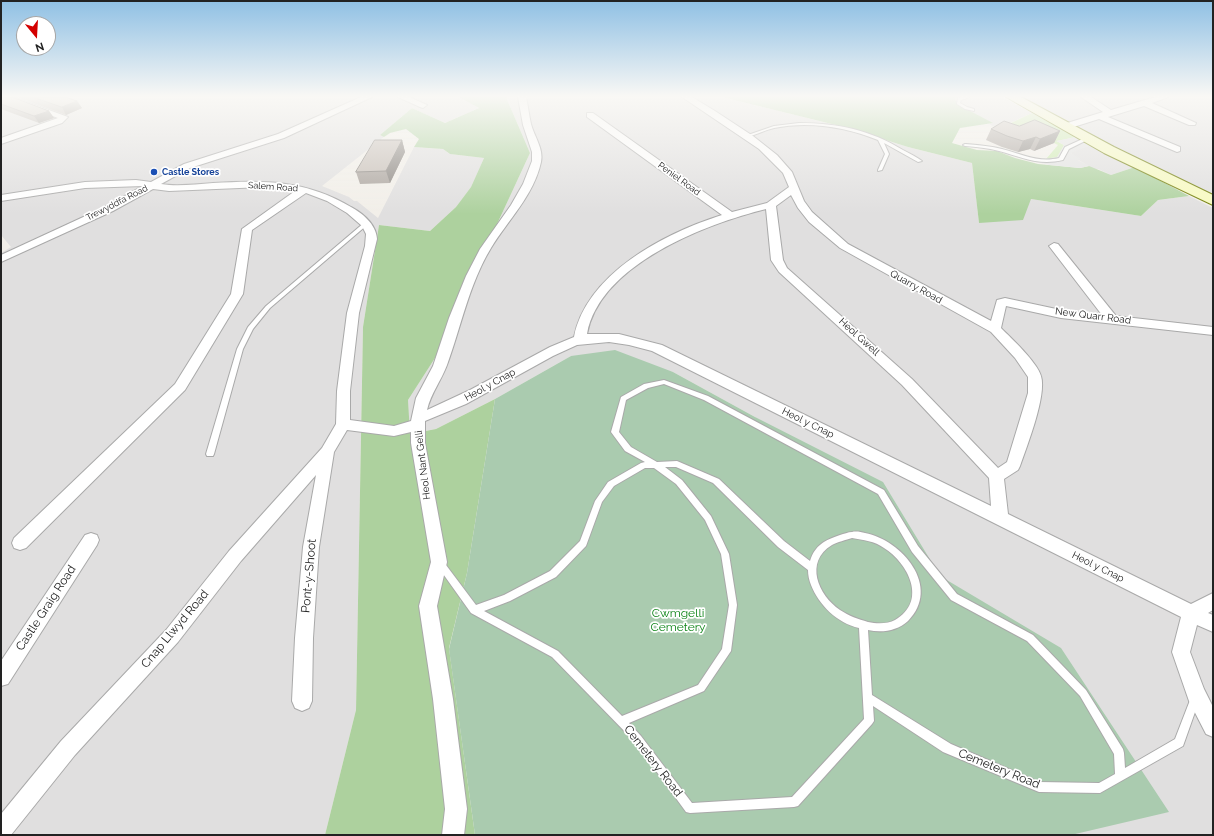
<!DOCTYPE html>
<style>
body{margin:0}
#map{position:relative;width:1214px;height:836px;overflow:hidden;background:#f2efe9;font-family:Raleway,sans-serif}
canvas{display:block}
.frame{position:absolute;inset:0;border:2px solid #222;pointer-events:none}
.north{position:absolute;left:16px;top:16px;width:40px;height:40px;box-sizing:border-box;background:#fff;border:1px solid #a7a7a7;border-radius:50%;rotate:162deg;font-size:11px;font-weight:700;line-height:16px;text-align:center;color:#222}
.north::after{content:'';display:block;margin:auto;width:14px;height:18px;background:#d40000;clip-path:polygon(50% 0,100% 100%,50% 72%,0 100%)}
</style>
<div id="map">
<canvas width="1214" height="836"></canvas>
<div class="frame"></div>
<div class="north">N</div>
</div>
<script>
const c = document.querySelector('canvas').getContext('2d');
c.lineJoin = 'round';
function fill(path, color) { c.fillStyle = color; c.fill(path, 'evenodd'); }
function trace(path, color, width, dash) { c.strokeStyle = color; c.lineWidth = width; c.lineCap = dash ? 'butt' : 'round'; c.setLineDash(dash || []); c.stroke(path); }
function drawText(font, color, halo, rows, align = 'center') {
  c.font = font + ' Raleway,sans-serif'; c.lineWidth = 3.5; c.setLineDash([]); c.textBaseline = 'middle'; c.strokeStyle = halo; c.fillStyle = color; for (const [text, x, y, turn = 0] of rows) {
    c.save(); c.translate(x, y); c.rotate((+turn || 0) * Math.PI / 180); c.textAlign = isNaN(turn) ? turn : align; if (halo) c.strokeText(text, 0, 0); c.fillText(text, 0, 0); c.restore();
  }
}
const residential = new Path2D(`
 M1,97H459L479,108L445,123L412,108L380,135L384,137L322,186L349,197L354,201H357L378,218L414,147L443,149L450,154L484,158L471,187L456,207L430,231L379,225L363,327L356,710L325,835H1V253L11,247L1,235Z
 M506,97H722L848,128L908,147L972,163L979,223L1031,199L1141,216L1158,200L1189,196L1213,208V835H1070L940,576L755,417L673,372L571,356L495,399L436,429L409,434L408,400L435,358L530,153Z
 M963,97H1002L1032,113L997,129L989,124L992,123L957,104L955,99Z
 M1020,97H1213V196L1113,147Z
 M1091,145L1135,167L1111,175L1098,169H1093L1077,159L1070,152Z`);
const grass = new Path2D(`
 M1032,113L1076,137L1057,141L1064,145L1059,156L1053,159H1046L1058,145L1030,131L1019,135L1011,123Z`);
const forest = new Path2D(`
 M459,97H506L530,153L435,358L408,400L410,434L436,429L495,399L467,573L449,648L475,835H325L356,710L363,327L379,225L430,231L456,207L471,187L484,158L450,154L443,149L414,147L419,139L406,129L390,133L384,137L380,135L412,108L445,123L479,108Z
 M722,97H963L955,99L957,104L993,123L960,128L952,143L977,150L997,151L1015,158L1038,164L1080,168L1089,166L1111,175L1135,167L1189,196L1158,200L1141,216L1031,199L1023,220L979,223L972,163L908,147L848,128Z`);
const cemetery = new Path2D(`
 M615,350L673,372L755,417L883,482L940,576L1061,648L1169,812L1071,835H475L449,649L467,573L495,399L571,356Z`);
const parking = new Path2D(`
 M1076,137L1091,145L1071,153L1081,159L1078,160L1089,166L1080,168L1050,165L1032,161L1057,157L1064,145L1056,141Z`);
const service = new Path2D(`
 M963,97H970L961,100L960,103L967,107L974,109V111L965,109L957,104L958,98Z
 M799,123C838,123 870,130 903,150C910,154 917,157 922,161L918,162L884,143L889,154L882,170L878,171V170L885,154L878,140C846,127 808,121 774,128C765,130 756,135 747,137L745,136L774,126Z
 M1087,137L1091,138L1069,149L1063,160C1038,166 1022,157 999,151C988,148 976,147 965,146L963,145L965,144C977,145 990,146 1002,149C1021,154 1039,163 1059,158L1065,147Z
 M365,222L368,224L367,225L270,308L253,329L243,349L214,454L213,456H207L206,454L237,349L248,327L266,306Z
 M664,380L708,396L884,490L918,546L957,594L1033,635L1086,690L1123,749L1124,753L1125,768L1175,739L1192,695L1195,693L1198,695L1200,698L1183,746L1100,793L1039,792L943,752L873,706L874,721L872,724L798,806L794,807L690,813L686,812L635,742L552,657L471,613L436,564L437,561L440,560L443,561L476,605L504,595L550,571L580,541L595,501L608,482L641,463L645,462L625,451L611,432L621,397L644,384ZM664,384L704,400L878,494L912,552L951,600L1027,641L1080,696L1114,754L1115,774L1099,783L1039,782L951,744L872,695L868,630C882,633 897,631 908,621C942,587 902,540 865,533C861,532 856,531 852,532C848,532 844,534 840,535C825,540 815,545 810,561L784,541L719,479L677,461L657,462L631,447L619,432L626,400L648,388ZM665,467H676L713,483L778,547L808,570C808,575 809,580 811,585C819,605 837,623 859,628L864,719L792,797L692,803L641,736L629,723L704,691L731,651L737,605L729,554L711,516L682,480ZM645,468H654L676,484L705,520L721,554L729,605L722,649L698,685L622,716L558,651L484,611L510,601L556,577L586,546L602,502L614,486ZM852,538C863,540 875,541 884,548C908,563 928,601 895,620C888,624 877,624 868,622C858,619 849,616 840,610C818,595 804,562 832,545C837,542 846,540 852,538Z`);
const minor = new Path2D(`
 M1,97H13L68,117L62,123L1,144V138L58,118Z
 M361,97H372L284,138L190,168L161,184C178,187 196,184 213,183C264,180 306,180 351,207C362,213 376,224 377,239L359,313L350,391V420L394,426L411,421L416,398L433,366L449,318L466,276L480,249L511,205L523,184L532,161V152L523,125L518,97H526C528,106 529,115 531,124C534,136 544,149 541,162C534,195 508,220 491,248C469,284 461,327 447,365C441,381 431,393 427,410L470,390L550,347L574,337C587,273 665,233 722,215L587,117V113H593L732,212L767,203L789,187L783,173L759,149L682,97H692L715,111L753,136L777,155L792,172L804,201L812,212L848,244L991,321L997,300L1005,298L1061,310L1102,315L1049,246L1054,243L1058,244L1116,316L1213,327V335L1061,318L1006,306L1001,328C1012,339 1037,362 1041,376C1047,395 1027,446 1020,466L1018,470L1004,479L1008,514L1191,604L1213,593V610L1208,613L1213,615V632L1197,625L1190,652L1204,689L1213,707V737L1206,734L1189,701L1172,652L1181,617L652,351L629,345L609,342L577,345L553,356L466,404L425,421V443L447,562L437,606L453,699L467,809L464,835H442L445,809L433,699L419,606L431,562L411,443V432L394,436L347,430L334,452L319,547L313,638L312,701L309,708L302,711L295,708L292,701L295,638L303,547L316,475L241,561L178,642L75,755L11,835H1V814L61,741L166,630L229,551L322,448L336,424L337,391L347,313L365,246L366,234L362,226L347,213L327,201L306,193L252,230L243,294L185,390L26,548L20,550L14,548L12,543L14,538L175,384L231,294L242,229L295,191L263,187L169,191L153,189L113,211L1,262V255L105,207L143,186L85,188L1,201V195L85,182L136,180L151,182L184,164L278,134ZM791,195L798,208L809,222L840,248L991,332L1015,358L1028,377V393L1007,462L998,468L912,379L787,268L783,260L776,206ZM766,209L771,260L779,272L902,385L989,478L991,506L662,345L619,334H587C600,264 706,224 766,209Z
 M398,97H409L427,105L423,108L420,107Z
 M1081,97H1091L1111,110L1155,97H1168L1152,103L1196,123L1195,125H1189L1144,106L1108,117L1180,147V151L1177,152L1099,119L1067,129L1064,128V124L1103,112Z
 M91,533L97,535L99,540L97,545L8,684L1,686V661L85,535Z`);
const secondary = new Path2D(`
 M1006,97H1021L1114,147L1213,195V205L1104,153Z`);
const wall = new Path2D(`
 M1,97L49,111L54,118L39,123L1,109Z
 M17,97H65L77,101L82,108L66,115Z
 M1019,126L1060,131L1054,143L1034,151L1030,149L1018,152L1002,147L986,140L991,129Z
 M402,140L405,152L390,183L360,184L356,172Z`);
const shadedWall = new Path2D(`
 M77,101L82,108L66,115L62,107Z
 M49,111L54,118L39,123L34,116Z
 M1060,131L1054,143L1034,151L1040,139Z
 M1036,137L1030,149L1018,152L1023,141Z
 M402,140L405,152L390,183L386,171Z`);
const building = new Path2D(`
 M1,97H12L49,111L34,116L1,104Z
 M33,97H65L77,101L62,107Z
 M1035,120L1060,131L1040,139L1036,137L1023,141L1007,136L991,129L1004,121L1019,126Z
 M375,140H402L386,171L356,172Z`);
const markers = [
 [154,172,4,"#1a4fb4"]
];
const farTransitnames = [
 ["Castle Stores",162,172]
];
const farStreetnames = [
 ["Peniel Road",679,179,36],
 ["Salem Road",273,187,4],
 ["Trewyddfa Road",117,203,-27]
];
const streetNames = [
 ["Quarry Road",916,287,29],
 ["New Quarr Road",1093,316,7],
 ["Heol Gwell",859,337,42],
 ["Heol y Cnap",490,385,-29],
 ["Heol y Cnap",808,423,26],
 ["Heol Nant Gelli",423,465,-97],
 ["Heol y Cnap",1098,567,26]
];
const nearStreetnames = [
 ["Pont-y-Shoot",309,576,-85],
 ["Castle Graig Road",46,608,-57],
 ["Cnap Llwyd Road",175,629,-50],
 ["Cemetery Road",653,761,52],
 ["Cemetery Road",999,769,22]
];
const nearParknames = [
 ["Cwmgelli",678,613],
 ["Cemetery",678,627]
];
fill(residential, '#e0dfdf');
fill(grass, '#cdebb0');
fill(forest, '#add19e');
fill(cemetery, '#aacbaf');
fill(parking, '#e2e2e2');
trace(service, '#a9a9a9', 2);
trace(minor, '#a9a9a9', 2);
trace(secondary, '#707d05', 2);
fill(service, '#fff');
fill(minor, '#fff');
fill(secondary, '#f7fabf');
fill(wall, '#aba49e');
fill(shadedWall, '#8b8681');
fill(building, '#c7bfb8');
trace(building, '#8b8681', 1);
const sky = c.createLinearGradient(0, 0, 0, 214);
sky.addColorStop(0, '#8fc0e4');
sky.addColorStop(0.45, '#f9f8f5');
sky.addColorStop(1, '#f9f8f500');
c.fillStyle = sky;
c.fillRect(0, 0, 1214, 214);
for (const [x, y, r, color] of markers) { const dot = new Path2D(); dot.arc(x, y, r, 0, 2 * Math.PI); c.fillStyle = color; c.fill(dot); trace(dot, '#fff', 1.5); }
drawText('bold 9px', '#164399', '#fff', farTransitnames, 'left');
drawText('9px', '#222', '#fff', farStreetnames);
drawText('10px', '#222', '#fff', streetNames);
drawText('12px', '#222', '#fff', nearStreetnames);
drawText('12px', '#0c8416', '#fff', nearParknames);
</script>
